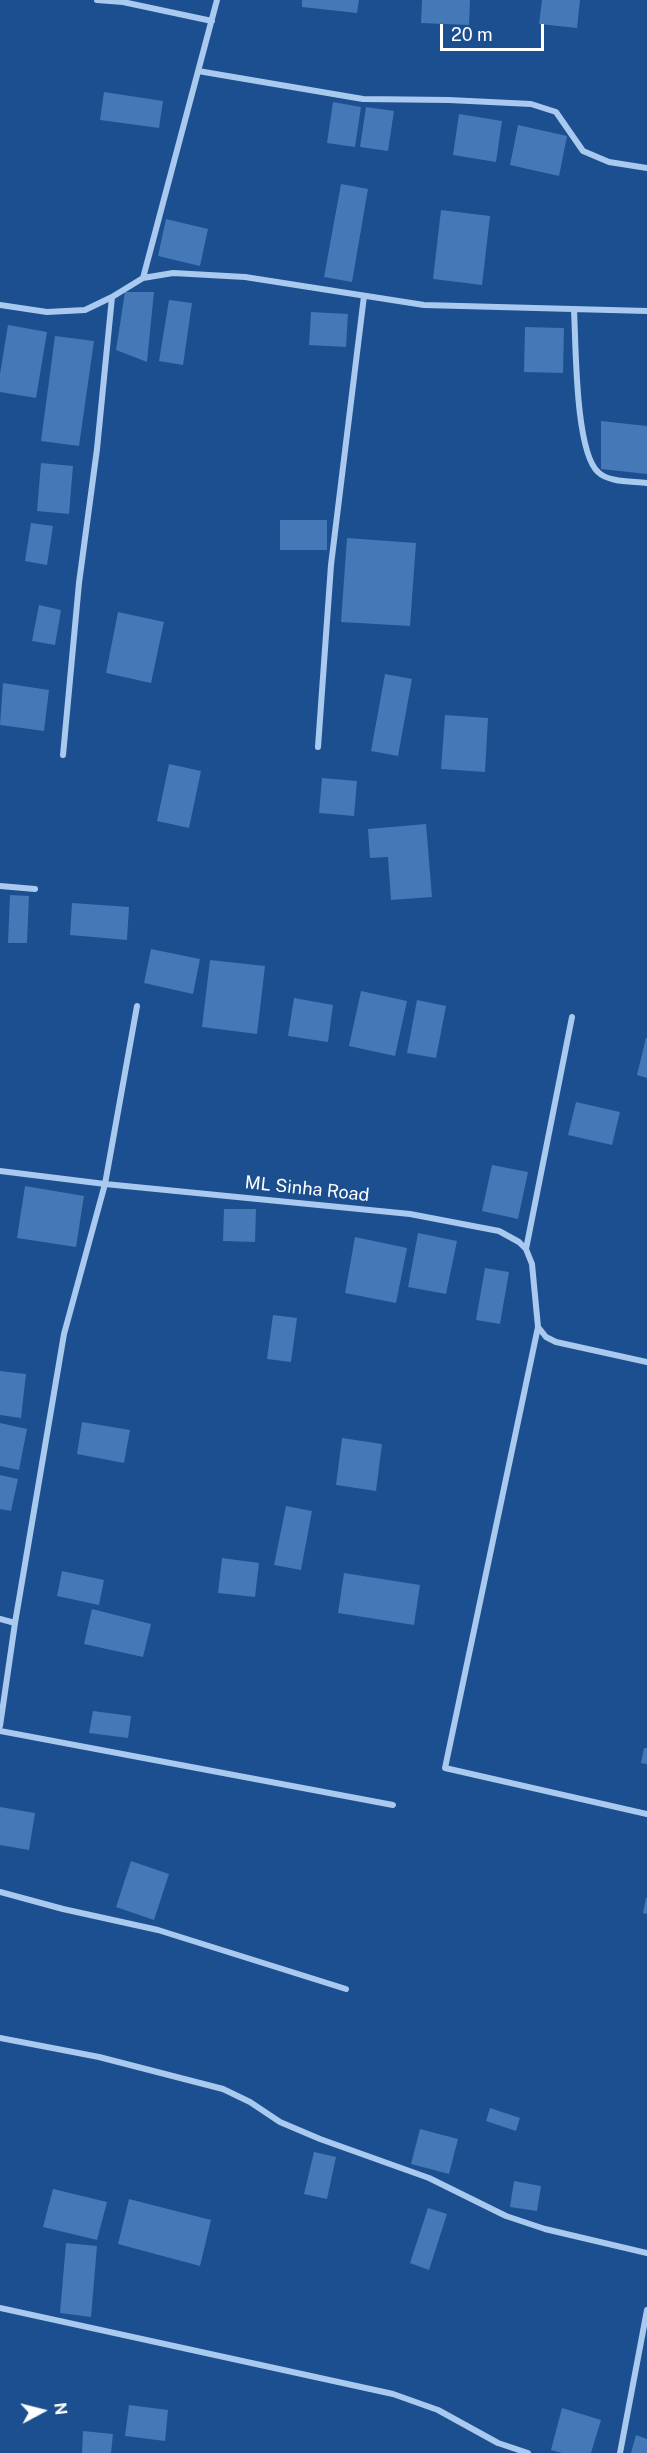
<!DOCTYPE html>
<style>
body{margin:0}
#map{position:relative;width:647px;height:2453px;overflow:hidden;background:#1b4f8f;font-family:"Public Sans",sans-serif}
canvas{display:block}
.north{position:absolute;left:12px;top:2381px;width:60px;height:60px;-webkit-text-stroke:4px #1b4f8f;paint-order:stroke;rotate:83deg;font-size:16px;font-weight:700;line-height:24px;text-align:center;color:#fff}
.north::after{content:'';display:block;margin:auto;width:21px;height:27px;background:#fff;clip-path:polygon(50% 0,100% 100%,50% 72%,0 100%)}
.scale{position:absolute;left:440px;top:24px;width:104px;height:27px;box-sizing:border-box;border:3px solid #fff;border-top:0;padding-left:8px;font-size:18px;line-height:21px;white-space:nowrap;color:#fff;-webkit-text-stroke:4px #1b4f8f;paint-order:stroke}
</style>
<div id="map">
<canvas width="647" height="2453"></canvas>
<div class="north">N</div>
<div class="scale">20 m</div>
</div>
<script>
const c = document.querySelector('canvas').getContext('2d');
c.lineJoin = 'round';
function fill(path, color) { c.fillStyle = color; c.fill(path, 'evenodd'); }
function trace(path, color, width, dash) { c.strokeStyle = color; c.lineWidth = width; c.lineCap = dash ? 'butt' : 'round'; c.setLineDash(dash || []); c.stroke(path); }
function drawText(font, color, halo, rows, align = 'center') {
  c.font = font + ' "Public Sans",sans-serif'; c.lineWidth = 4.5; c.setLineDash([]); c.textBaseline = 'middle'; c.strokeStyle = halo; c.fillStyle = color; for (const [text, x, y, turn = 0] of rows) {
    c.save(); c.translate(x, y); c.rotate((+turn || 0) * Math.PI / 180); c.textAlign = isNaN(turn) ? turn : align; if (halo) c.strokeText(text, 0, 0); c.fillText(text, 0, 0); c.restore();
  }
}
const building = new Path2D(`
 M302,0H359L357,13L302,7Z
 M422,0H470L469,25L421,23Z
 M542,0H580L577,28L539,24Z
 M104,92L163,101L159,128L100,120Z
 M333,102L361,107L355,147L327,143Z
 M366,107L394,111L388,151L360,147Z
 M459,114L502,121L496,162L453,155Z
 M518,125L567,136L559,176L510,165Z
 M341,184L368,189L352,282L324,277Z
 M441,210L490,216L482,285L433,279Z
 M166,219L208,229L200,266L158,256Z
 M125,292H154L147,362L116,350Z
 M169,300L192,303L183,365L159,361Z
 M311,312L348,314L346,347L309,345Z
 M8,325L47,332L36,398L0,392V374Z
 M525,327L564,328L563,373L524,372Z
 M55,336L94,341L79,446L41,441Z
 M601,421L647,426V474L601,469Z
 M41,463L73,466L69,514L37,511Z
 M280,520H327V550H280Z
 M31,523L53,526L47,565L25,561Z
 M347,538L416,543L410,626L341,622Z
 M39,605L61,610L55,645L32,641Z
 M118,612L164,622L151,683L106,673Z
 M385,674L412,679L398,756L371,751Z
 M3,683L49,690L44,731L0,725Z
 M445,715L488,718L485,772L441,769Z
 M169,764L201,771L189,828L157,821Z
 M322,778L357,781L354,816L319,813Z
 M426,824L432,897L391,900L388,857L370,858L368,829Z
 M10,895L29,896L27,943H8Z
 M72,903L129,907L127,940L70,935Z
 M151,949L200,959L193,994L144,983Z
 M210,960L265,966L257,1034L202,1027Z
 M361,991L407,1001L395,1056L349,1046Z
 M294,998L333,1005L328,1042L288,1036Z
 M417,1000L446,1006L436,1058L407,1053Z
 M646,1038H647V1078L637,1075Z
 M576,1102L620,1112L612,1145L568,1135Z
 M492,1165L528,1172L518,1219L482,1211Z
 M25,1186L84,1196L76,1247L17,1238Z
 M224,1209H256L255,1242L223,1241Z
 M418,1233L457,1241L446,1294L408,1287Z
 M355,1237L407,1248L396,1303L345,1293Z
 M485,1268L509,1272L500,1324L476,1320Z
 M273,1315L297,1318L291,1362L267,1359Z
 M0,1371L26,1374L21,1418L0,1415Z
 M82,1422L130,1430L124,1463L77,1454Z
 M0,1423L27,1429L19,1470L0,1466Z
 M342,1438L382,1444L376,1491L336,1485Z
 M0,1475L18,1479L11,1511L0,1509Z
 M286,1506L312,1511L301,1570L274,1565Z
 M222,1558L259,1563L255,1597L218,1593Z
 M62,1571L104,1580L99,1605L57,1596Z
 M344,1573L420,1585L414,1625L338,1613Z
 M92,1609L151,1624L143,1657L84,1644Z
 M93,1711L131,1716L128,1738L89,1733Z
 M644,1748H647V1764L641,1763Z
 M0,1807L35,1813L29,1850L0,1845Z
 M131,1861L169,1874L154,1920L116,1907Z
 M646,1898H647V1914L643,1913Z
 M490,2108L520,2118L516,2131L486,2121Z
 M420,2129L458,2139L449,2174L411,2164Z
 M314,2152L336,2157L327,2199L304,2194Z
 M514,2181L541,2186L537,2211L510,2207Z
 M53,2189L107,2202L97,2240L43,2227Z
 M129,2199L211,2220L200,2266L118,2244Z
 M428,2208L447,2214L429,2270L410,2263Z
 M66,2243L97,2246L91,2317L60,2313Z
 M129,2405L168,2410L165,2441L125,2436Z
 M562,2408L601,2420L591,2453H562L551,2450Z
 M83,2431L113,2434L111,2453H82Z
 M636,2435L647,2439V2453H631Z`);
const street = new Path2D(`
 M97,0L123,2L212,21
 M198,71L363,99L449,100L531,104L556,112L583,151L609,162L647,168
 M143,278L217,0
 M0,305L47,312L85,310L112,297L143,278L173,273L245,277L424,305L647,311
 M574,310C576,344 575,451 598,472C609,483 633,481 647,483
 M318,747L331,565L364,296
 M63,755L79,583L97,449L112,297
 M0,886L35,889
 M0,1171L105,1184L410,1214L499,1231L519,1242L526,1249L532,1264L538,1327L445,1768L647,1814
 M526,1249L572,1017
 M538,1327L546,1337L556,1342L647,1362
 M0,1619L15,1623
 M0,1726L15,1623L64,1334L105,1184L137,1006
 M0,1731L393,1805
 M0,1892L63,1909L158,1930L346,1989
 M0,2038L99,2057L223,2089L250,2102L280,2122L320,2139L429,2178L506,2216L545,2229L647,2253
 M0,2308L393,2394L438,2410L498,2443L528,2453
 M620,2453L647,2310`);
const streetNames = [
 ["ML Sinha Road",307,1189,6]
];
fill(building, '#4478b7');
trace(street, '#a9c9ee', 6);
drawText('18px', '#fff', '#1b4f8f', streetNames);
</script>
